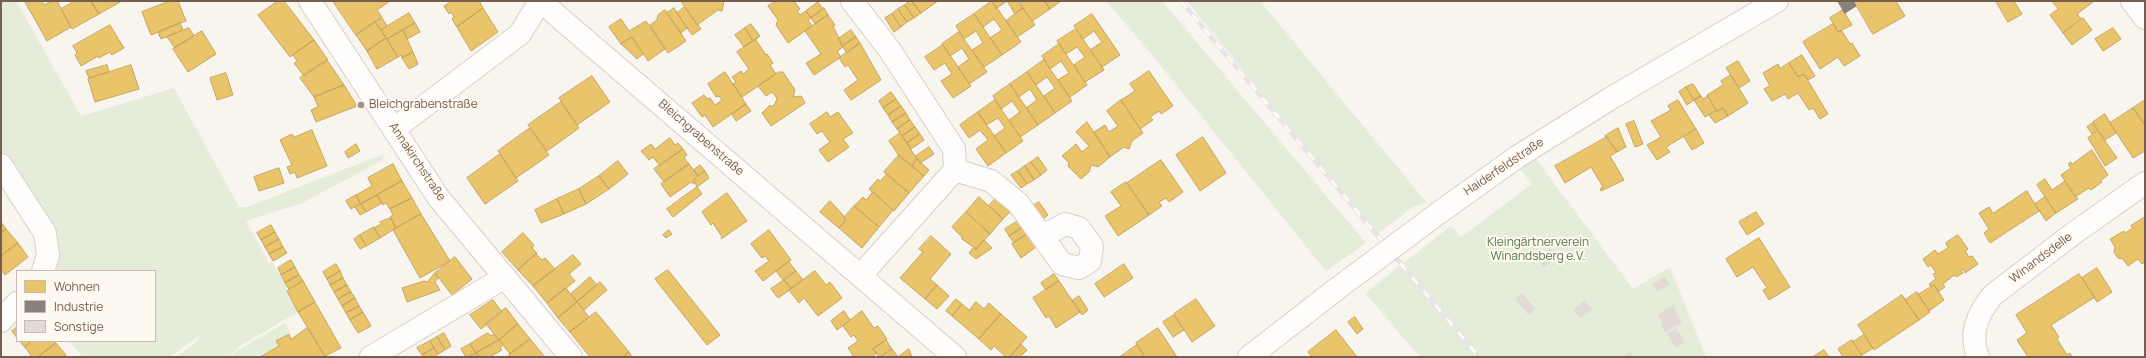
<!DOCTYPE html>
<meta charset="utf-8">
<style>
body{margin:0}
#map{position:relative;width:2146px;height:358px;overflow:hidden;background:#f8f4ee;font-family:Manrope,sans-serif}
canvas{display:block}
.frame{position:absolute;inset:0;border:2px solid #755e50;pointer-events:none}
.legend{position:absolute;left:16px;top:270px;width:140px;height:72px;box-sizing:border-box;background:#fef9f1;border:1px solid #c7bbb1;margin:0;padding:5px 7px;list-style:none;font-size:12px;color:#755e50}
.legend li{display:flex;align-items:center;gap:8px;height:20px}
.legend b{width:20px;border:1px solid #c7bbb1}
</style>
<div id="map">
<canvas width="2146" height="358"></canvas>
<div class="frame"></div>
<ul class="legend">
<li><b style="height:11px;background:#e9c46a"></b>Wohnen</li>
<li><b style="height:11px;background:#8a817c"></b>Industrie</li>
<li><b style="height:11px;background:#e2dad4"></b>Sonstige</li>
</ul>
</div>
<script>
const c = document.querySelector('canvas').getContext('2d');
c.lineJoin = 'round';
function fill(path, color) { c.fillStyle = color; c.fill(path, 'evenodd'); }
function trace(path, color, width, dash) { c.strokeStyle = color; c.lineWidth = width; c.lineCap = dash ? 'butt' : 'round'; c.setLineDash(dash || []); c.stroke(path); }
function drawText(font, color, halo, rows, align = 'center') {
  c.font = font + ' Manrope,sans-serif'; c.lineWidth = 4; c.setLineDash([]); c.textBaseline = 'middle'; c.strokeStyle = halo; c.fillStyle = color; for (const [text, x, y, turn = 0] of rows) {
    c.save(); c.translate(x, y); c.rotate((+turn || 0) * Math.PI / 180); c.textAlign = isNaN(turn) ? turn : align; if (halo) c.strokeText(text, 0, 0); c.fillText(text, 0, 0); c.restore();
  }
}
const green = new Path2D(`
 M1,1H16L81,116L174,88L239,207H247L384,154L383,160L302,203L246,221L269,263L272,262L287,288L285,290L298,312L238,347L229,357H177L199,340L197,337L170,357H83L69,341H155V271H51L1,155Z
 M1106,1H1162L1366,243L1326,271L1148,50Z
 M1187,1H1260L1427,203L1413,207L1376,235Z
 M1520,138L1633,289L1670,267L1706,357H1420L1365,293L1451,226L1461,237L1532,184L1518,166Z
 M285,323L290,332L275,341L278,346L258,357H232L236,351Z`);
const homes = new Path2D(`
 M42,1L44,5L52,1H57L71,27L47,41L25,2Z
 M75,1H91L99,14L72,29L61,9Z
 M91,1H122L99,14Z
 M170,1H178L186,21L151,35L142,12Z
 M278,1H284L314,40L290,57L258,15Z
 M333,1H390L377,10L382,17L356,35Z
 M448,1H479L483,8L457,27L452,19L454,17L451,12L449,14L444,6L449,3Z
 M686,1H724L722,11L718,10L697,25L682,3Z
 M776,1H794L800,9L797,11L800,15L806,11L811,18L808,20L812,26L788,43L776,25L778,20L768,6Z
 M910,1H912L921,13L914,18L905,5Z
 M912,1H938L921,13Z
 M992,1L1021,42L1002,55L990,38L1002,30L994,19L983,27L974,14Z
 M992,1H1018L1023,8L1015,14L1007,1L997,8Z
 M1024,1H1045L1050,9L1032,21L1020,4Z
 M1045,1H1061L1050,9Z
 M1854,1H1896L1905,16L1873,34Z
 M1996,1H2014L2022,14L2008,22Z
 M2052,1H2092L2093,2L2077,14L2081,19L2063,33L2050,15L2058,9Z
 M818,2L823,9L811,18L806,11Z
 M905,5L914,18L907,22L898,9Z
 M685,7L701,29L692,35L677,13Z
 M483,8L498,32L471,51L457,27Z
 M674,8L687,28L681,33L667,13Z
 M824,8L828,15L815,24L811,18Z
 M1023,8L1035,25L1017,37L1006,21Z
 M898,9L907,22L901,27L892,14Z
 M665,10L686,41L668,53L650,25L657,20L658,15Z
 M1843,10L1852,25L1838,32L1830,18Z
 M409,13L415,23L387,39L381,30Z
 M892,14L901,27L894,32L885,18Z
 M974,14L1002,55L984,67L972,50L983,43L976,31L964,39L956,26Z
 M1092,14L1120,55L1102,67L1090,50L1102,42L1094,31L1083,39L1074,26Z
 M828,15L835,25L833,26L843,47L837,51L841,57L814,75L806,63L821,54L805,31Z
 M382,18L387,26L381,30L376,23Z
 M2083,18L2092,30L2072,45L2063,33Z
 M621,19L629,31L646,21L665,49L648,61L632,37L621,44L609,27Z
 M375,22L386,38L367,51L356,35Z
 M180,23L183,30L161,39L158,32Z
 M415,23L420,32L407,39L403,30Z
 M751,24L760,36L753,41L745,28Z
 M1833,24L1838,32L1842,31L1850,44L1852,43L1860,56L1844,66L1838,57L1820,69L1803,42Z
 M110,25L124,48L112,55L110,52L99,58L98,56L81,66L75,55L77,53L73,46Z
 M189,28L194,36L175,48L167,37Z
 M745,28L753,41L744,47L735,35Z
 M2113,28L2121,39L2103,51L2095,39Z
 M1076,29L1104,70L1085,82L1074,65L1085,57L1077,47L1066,54L1057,41Z
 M403,30L413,52L402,58L401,55L398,57L387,39Z
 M851,30L856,37L842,46L838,39Z
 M202,31L216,54L188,72L173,49Z
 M959,32L987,72L969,84L958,67L969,59L962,48L950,56L942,44Z
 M632,37L643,54L637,59L621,44Z
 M856,37L860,43L847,53L842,46Z
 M386,38L398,57L377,69L367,51Z
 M757,38L756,40L766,55L767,54L773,63L770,65L776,74L742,97L733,84L736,82L732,77L741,71L743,74L749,69L737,52Z
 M314,40L328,60L304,76L294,63L297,61L293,55Z
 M860,43L881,80L851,100L844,90L858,80L848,65L845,67L839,58Z
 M1059,44L1087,85L1070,97L1058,80L1069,73L1061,61L1050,69L1042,56Z
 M943,45L971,86L953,98L941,81L952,74L945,63L934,70L925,57Z
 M413,52L418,64L409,69L402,58Z
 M1802,55L1815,76L1808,80L1804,74L1798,77L1789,63Z
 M327,60L344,85L314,97L300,78Z
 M1044,60L1072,101L1055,113L1044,96L1055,88L1047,77L1036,85L1027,72Z
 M1738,61L1750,81L1739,88L1726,68Z
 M1789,63L1798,77L1804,74L1828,114L1820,119L1813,108L1809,110L1798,93L1788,99L1785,94L1772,101L1764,89L1770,86L1763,73L1778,64L1780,68Z
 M107,65L109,72L89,78L86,71Z
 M131,65L139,89L95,102L88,79Z
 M1149,71L1173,106L1161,114L1159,111L1150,117L1153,120L1140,129L1121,100L1135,91L1130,84Z
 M725,72L746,104L713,127L705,115L702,117L692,103L704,95L707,99L710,98L715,105L722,100L719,96L716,97L708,84Z
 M779,72H783L795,90L793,97L801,96L805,103L771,126L762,113L770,105L771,107L775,104L777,98L772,92L766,96L758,86Z
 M1027,72L1055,113L1038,125L1026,108L1037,100L1030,89L1019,97L1010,84Z
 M226,73L233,95L217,100L210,78Z
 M1731,75L1748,103L1728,116L1723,108L1717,112L1707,95L1723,85L1721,81Z
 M592,76L610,102L577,125L559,98Z
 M1010,84L1038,125L1020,137L1009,120L1020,112L1012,101L1001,109L993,96Z
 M1693,84L1701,96L1694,100L1686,87Z
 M344,85L357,106L316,122L311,110L318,107L314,97Z
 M1686,87L1694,100L1687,105L1679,92Z
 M891,92L896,99L883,108L879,101Z
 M1701,96L1703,99L1708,96L1716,110L1705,117L1694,100Z
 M896,99L901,106L888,115L883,108Z
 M995,100L1023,141L1006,153L994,136L1005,128L998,118L986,125L978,112Z
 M1121,100L1143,133L1132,141L1129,149L1124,147L1110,157L1094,132L1105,125L1109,132L1118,126L1107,111Z
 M1678,100L1696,129L1666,147L1670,152L1657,160L1647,145L1661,137L1651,121L1671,110L1668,106Z
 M2145,100V125L2133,108Z
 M561,102L579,128L547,151L528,125Z
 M746,104L751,111L736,121L732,114Z
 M901,106L906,113L892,122L888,115Z
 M1723,108L1728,116L1715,123L1709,115Z
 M2133,108L2145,125V151L2133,158L2110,123Z
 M827,112L830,117L838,112L853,133L843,139L849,147L828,162L819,150L830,142L822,131L817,134L810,124Z
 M978,112L1006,153L988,166L976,149L988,140L980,130L969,138L960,125Z
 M906,113L910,120L897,129L892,122Z
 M2105,114L2116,133L2105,140L2093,122Z
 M910,120L915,127L902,136L897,129Z
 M1634,121L1643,144L1635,147L1626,124Z
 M1087,122L1110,157L1098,167L1091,165L1089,172L1081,179L1068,166L1069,163L1062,156L1076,144L1082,152L1089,146L1076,132Z
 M2093,123L2097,130L2092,134L2087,127Z
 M915,127L920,134L907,143L902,136Z
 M530,128L549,155L516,178L498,151Z
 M1618,128L1626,147L1617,152L1605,136Z
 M1696,129L1704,143L1692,150L1684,137Z
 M312,130L327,166L297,178L295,172L290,174L287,167L292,165L280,140L292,134L294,137Z
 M2098,131L2117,158L2105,166L2088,138Z
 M900,133L917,159L912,166L899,156L889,141Z
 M920,134L924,140L911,149L907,143Z
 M1203,137L1226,173L1200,191L1176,155Z
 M1607,137L1617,152L1610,156L1624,180L1601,191L1600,189L1603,187L1591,167L1565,183L1555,166Z
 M670,138L675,145L678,143L683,149L660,166L653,157L649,160L641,151L651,144L655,149Z
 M356,144L360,151L348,158L345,152Z
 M929,147L934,154L920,163L916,156Z
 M683,149L687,155L684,158L689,164L664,182L654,169Z
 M2092,150L2108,175L2100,181L2102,182L2091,190L2089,188L2075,197L2061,175L2071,168L2068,164L2071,162L2072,164Z
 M500,154L518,181L485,204L467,178Z
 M899,155L924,176L909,193L884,172Z
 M1038,157L1047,170L1041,175L1031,162Z
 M917,159L929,170L924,176L912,166Z
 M1161,160L1183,192L1169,202L1166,198L1159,202L1162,206L1149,215L1127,183Z
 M618,161L628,174L609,189L599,176Z
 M1031,162L1041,175L1034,180L1025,166Z
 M393,164L402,181L361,204L356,195L372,186L368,178Z
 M689,164L698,176L694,180V184L691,182L670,197L661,184Z
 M700,165L705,171L698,176L694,170Z
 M1025,166L1034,180L1027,184L1018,171Z
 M279,168L284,183L259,191L254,177Z
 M705,171L709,178L697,187L694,180Z
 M1018,171L1027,184L1021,188L1011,175Z
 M887,174L909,193L894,211L869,189L878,179L880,181Z
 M599,176L609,189L586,204L579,189Z
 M2045,179L2052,190L2065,181L2078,199L2056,213L2037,185Z
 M402,181L412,198L390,209L386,203L383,205L377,195Z
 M1126,182L1149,215L1118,236L1105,216L1121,206L1111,192Z
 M697,187L702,194L673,217L667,209Z
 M579,189L586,204L564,214L557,199Z
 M2027,191L2039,211L1990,243L1984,233L1989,229L1979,213L1989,207L1993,213Z
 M873,192L893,210L879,227L854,206L863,197L866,200Z
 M727,193L747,221L721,239L722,237L713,223L711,225L702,212Z
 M356,195L360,204L351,209L346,201Z
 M377,195L382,203L366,212L361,204Z
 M979,197L1003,219L990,234L966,212Z
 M2045,197L2056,213L2046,221L2035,204Z
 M412,198L421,214L396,228L390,217L393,215L390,209Z
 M996,198L1011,211L1003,219L989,206Z
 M557,199L564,214L541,223L535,210Z
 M830,201L845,217L844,218L846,220L839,228L820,212Z
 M1039,202L1048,215L1042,220L1033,206Z
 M361,204L366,212L360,215L355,207Z
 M854,206L879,227L862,248L839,228L846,220L844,218Z
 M966,212L990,234L976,249L962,239V237L952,227Z
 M1756,212L1764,224L1747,235L1739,222Z
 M421,214L450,261L420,278L393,230Z
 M2145,217V262L2142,264L2138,259L2128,266L2123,259L2118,258L2114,252L2115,247L2110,239L2124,231L2125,233L2133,228L2131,226Z
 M391,218L396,228L380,238L374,228L381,224L380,222Z
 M1018,221L1023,227L1009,236L1005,229Z
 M1,222L6,229L1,233Z
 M271,225L275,232L261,240L257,233Z
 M374,227L380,238L366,246L360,235Z
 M1023,227L1027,234L1014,243L1009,236Z
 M6,229L18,243L1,256V233Z
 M669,230L672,234L666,238L663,235Z
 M769,230L791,260L763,281L755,271L769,261L765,256L762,258L751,244Z
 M275,232L279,239L265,247L261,240Z
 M523,233L534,245L532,248L537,253L518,270L502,252Z
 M1027,234L1036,247L1021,258L1012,244Z
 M360,235L366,246L360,249L354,239Z
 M1958,235L1968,249L1965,251L1969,257L1972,256L1978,264L1965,273L1963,269L1961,271L1963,273L1956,277L1955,275L1953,276L1943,284L1945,287L1938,292L1934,285L1931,287L1929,284L1936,279L1933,274L1936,273L1931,265L1928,267L1923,259L1935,250L1938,254L1948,248L1946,243Z
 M931,236L951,254L930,279L937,285L925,299L900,278L923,252L919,249Z
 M1759,238L1790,287L1769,300L1763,290L1767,288L1753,267L1737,277L1726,259Z
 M279,239L283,247L269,254L265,247Z
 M984,240L992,248L976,259L969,253L974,247L976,249Z
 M18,243L28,257L5,275L1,270V256Z
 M283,247L287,253L273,261L269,254Z
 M536,254L542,260L545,258L555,269L533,286L518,270Z
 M573,255L581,264L569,274L575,281L547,303L533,286Z
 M455,257L472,279L452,295L435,273Z
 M291,260L295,267L281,275L278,268Z
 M789,262L796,271L783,280L776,271Z
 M336,264L340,271L327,279L323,272Z
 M1124,264L1133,278L1104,297L1095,284Z
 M295,267L299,275L285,283L281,275Z
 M2097,268L2112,292L2097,302L2082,278Z
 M668,270L720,335L707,345L655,279Z
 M340,271L343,278L330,285L327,279Z
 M796,271L803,280L791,289L784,280Z
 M815,271L826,285L830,282L842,298L818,316L804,298L799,303L789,290Z
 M435,273L438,278L435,282L440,290L407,302L402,288L424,281L427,282Z
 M1054,274L1059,281L1046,290L1041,283Z
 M2079,274L2095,297L2051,325L2059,337L2057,339L2067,355L2070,353L2072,357H2028L2017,340L2027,333L2016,315Z
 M299,275L303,281L289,289L285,283Z
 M590,277L597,285L577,302L571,294Z
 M343,278L347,285L334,292L330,285Z
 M784,280L791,289L778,298L771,289Z
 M303,281L315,302L298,312L287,291Z
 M1059,281L1080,312L1056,328L1049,316L1046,318L1033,298Z
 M600,282L607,290L584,310L577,302Z
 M347,285L351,292L338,299L334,292Z
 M937,285L949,296L937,309L925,299Z
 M1934,285L1944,300L1929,311L1918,295Z
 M566,288L577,302L558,318L547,303Z
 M351,292L355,298L342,306L338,299Z
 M1917,292L1930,312L1919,320L1905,300Z
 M1902,295L1919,320L1874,350L1858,325Z
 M1079,296L1088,310L1082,315L1072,301Z
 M355,298L359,306L346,313L342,306Z
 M956,299L962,304L952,316L946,311Z
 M1196,299L1215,326L1192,342L1174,314Z
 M493,300L502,312L481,329L470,315Z
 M315,302L341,348L325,356L298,312Z
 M577,302L589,317L570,332L558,318Z
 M976,302L984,309L989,303L1001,314L979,339L952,316L962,304L969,310Z
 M359,306L363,312L350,320L346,313Z
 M506,308L518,324L499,340L486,324Z
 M844,311L850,320L837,330L831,321Z
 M862,311L874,328L878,326L887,339L873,349L877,353L871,357H854L848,348L858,341L854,335L851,337L843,326Z
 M363,312L371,326L358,333L350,320Z
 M596,312L629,352L623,357H590L570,332Z
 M1001,314L1027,337L1010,357H1006L994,346L991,350L979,339Z
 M1174,315L1184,330L1173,337L1163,322Z
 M1355,317L1363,329L1357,334L1348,322Z
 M518,324L530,339L510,354L499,340Z
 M17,327V338L12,331Z
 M307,328H308L325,357H260L279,346L276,341L289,334L291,339Z
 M1158,328L1177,357H1145L1137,345L1136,343Z
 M1336,330L1357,357H1312L1308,352Z
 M444,333L451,346L445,350L437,337Z
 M488,333L491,336L494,334L499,340L476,353L470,344Z
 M1864,335L1873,348L1862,355L1853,342Z
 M437,337L445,350L438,354L430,341Z
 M530,339L545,357H507L510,354Z
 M499,340L503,345L500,348L502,350L490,357H479L476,353Z
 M886,340L892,349L879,357L873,349Z
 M1852,340L1862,356L1860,357H1843L1838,349Z
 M20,341H32L25,347Z
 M32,341H54L56,343L38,357H32L25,347Z
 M430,341L434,348L422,355L417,348Z
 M56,343L66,355L64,357H38Z
 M470,344L476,353L466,357L461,349Z
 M1021,344L1027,350L1020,357H1010Z
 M1137,345L1145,357H1120Z
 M434,348L438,354L434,357H423L422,355Z
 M892,349L898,357H881Z
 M909,349L912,357H898Z
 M1824,350L1829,357H1813Z
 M629,352L632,357H623Z
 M476,353L479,357H470Z`);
const industry = new Path2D(`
 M1838,1H1853L1856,6L1845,13Z`);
const building = new Path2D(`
 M1550,249L1556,256L1544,267L1537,259Z
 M1665,278L1669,284L1657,291L1653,285Z
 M1522,294L1535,309L1529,315L1516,299Z
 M1585,301L1592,309L1581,318L1574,310Z
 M1673,306L1681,323L1666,332L1661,324L1663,323L1659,315Z
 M1676,329L1684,342L1676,347L1668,334Z
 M1630,353L1633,357H1624Z`);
const minor = new Path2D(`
 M310,1L438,197L571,357
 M540,1L955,357
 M852,1L889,49L954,149L955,170L991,181L1018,203L1062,264L1079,268L1090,261L1092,246L1079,228L1065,224L1053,231L1042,233
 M2132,1L2145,18
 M394,129L520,34L540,1
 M1,165L45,233L48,255L43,271
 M1440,212L1517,157L1613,97L1777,1
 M861,275L955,170
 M1,321L17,303
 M371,357L505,277
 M1249,357L1338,288
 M1978,357C1969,334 1977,314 1993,295L2074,233L2145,183`);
const rail = new Path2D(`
 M1181,1L1479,357`);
const minorBridge = new Path2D(`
 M1338,288L1440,212`);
const markers = [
 [361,105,4,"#a39287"]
];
const poiNames = [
 ["Bleichgrabenstraße",369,105]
];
const streetNames = [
 ["Bleichgrabenstraße",701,138,41],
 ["Annakirchstraße",417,162,56],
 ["Haiderfeldstraße",1504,167,-34],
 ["Winandsdelle",2041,258,-37]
];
const parkNames = [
 ["Kleingärtnerverein",1538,243],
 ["Winandsberg e.V.",1538,257]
];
fill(green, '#e5edda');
fill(homes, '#e9c46a');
trace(homes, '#c6a562', 1);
fill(industry, '#8a817c');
trace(industry, '#84766f', 1);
fill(building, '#e2dad4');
trace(building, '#e0d8d1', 1);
trace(minor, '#d5d0c9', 24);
trace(minor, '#fefdfc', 22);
trace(rail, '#e6e4e6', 4.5);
trace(rail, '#fef9f1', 3, [9]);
trace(minorBridge, '#d5d0c9', 24, []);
trace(minorBridge, '#fefdfc', 22);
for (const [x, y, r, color] of markers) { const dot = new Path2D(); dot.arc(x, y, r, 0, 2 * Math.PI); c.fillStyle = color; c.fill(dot); trace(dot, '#fef9f1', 1.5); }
drawText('12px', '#755e50', '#fef9f1', poiNames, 'left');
drawText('12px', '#755e50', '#fef9f1', streetNames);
drawText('12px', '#557948', '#fef9f1', parkNames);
</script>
